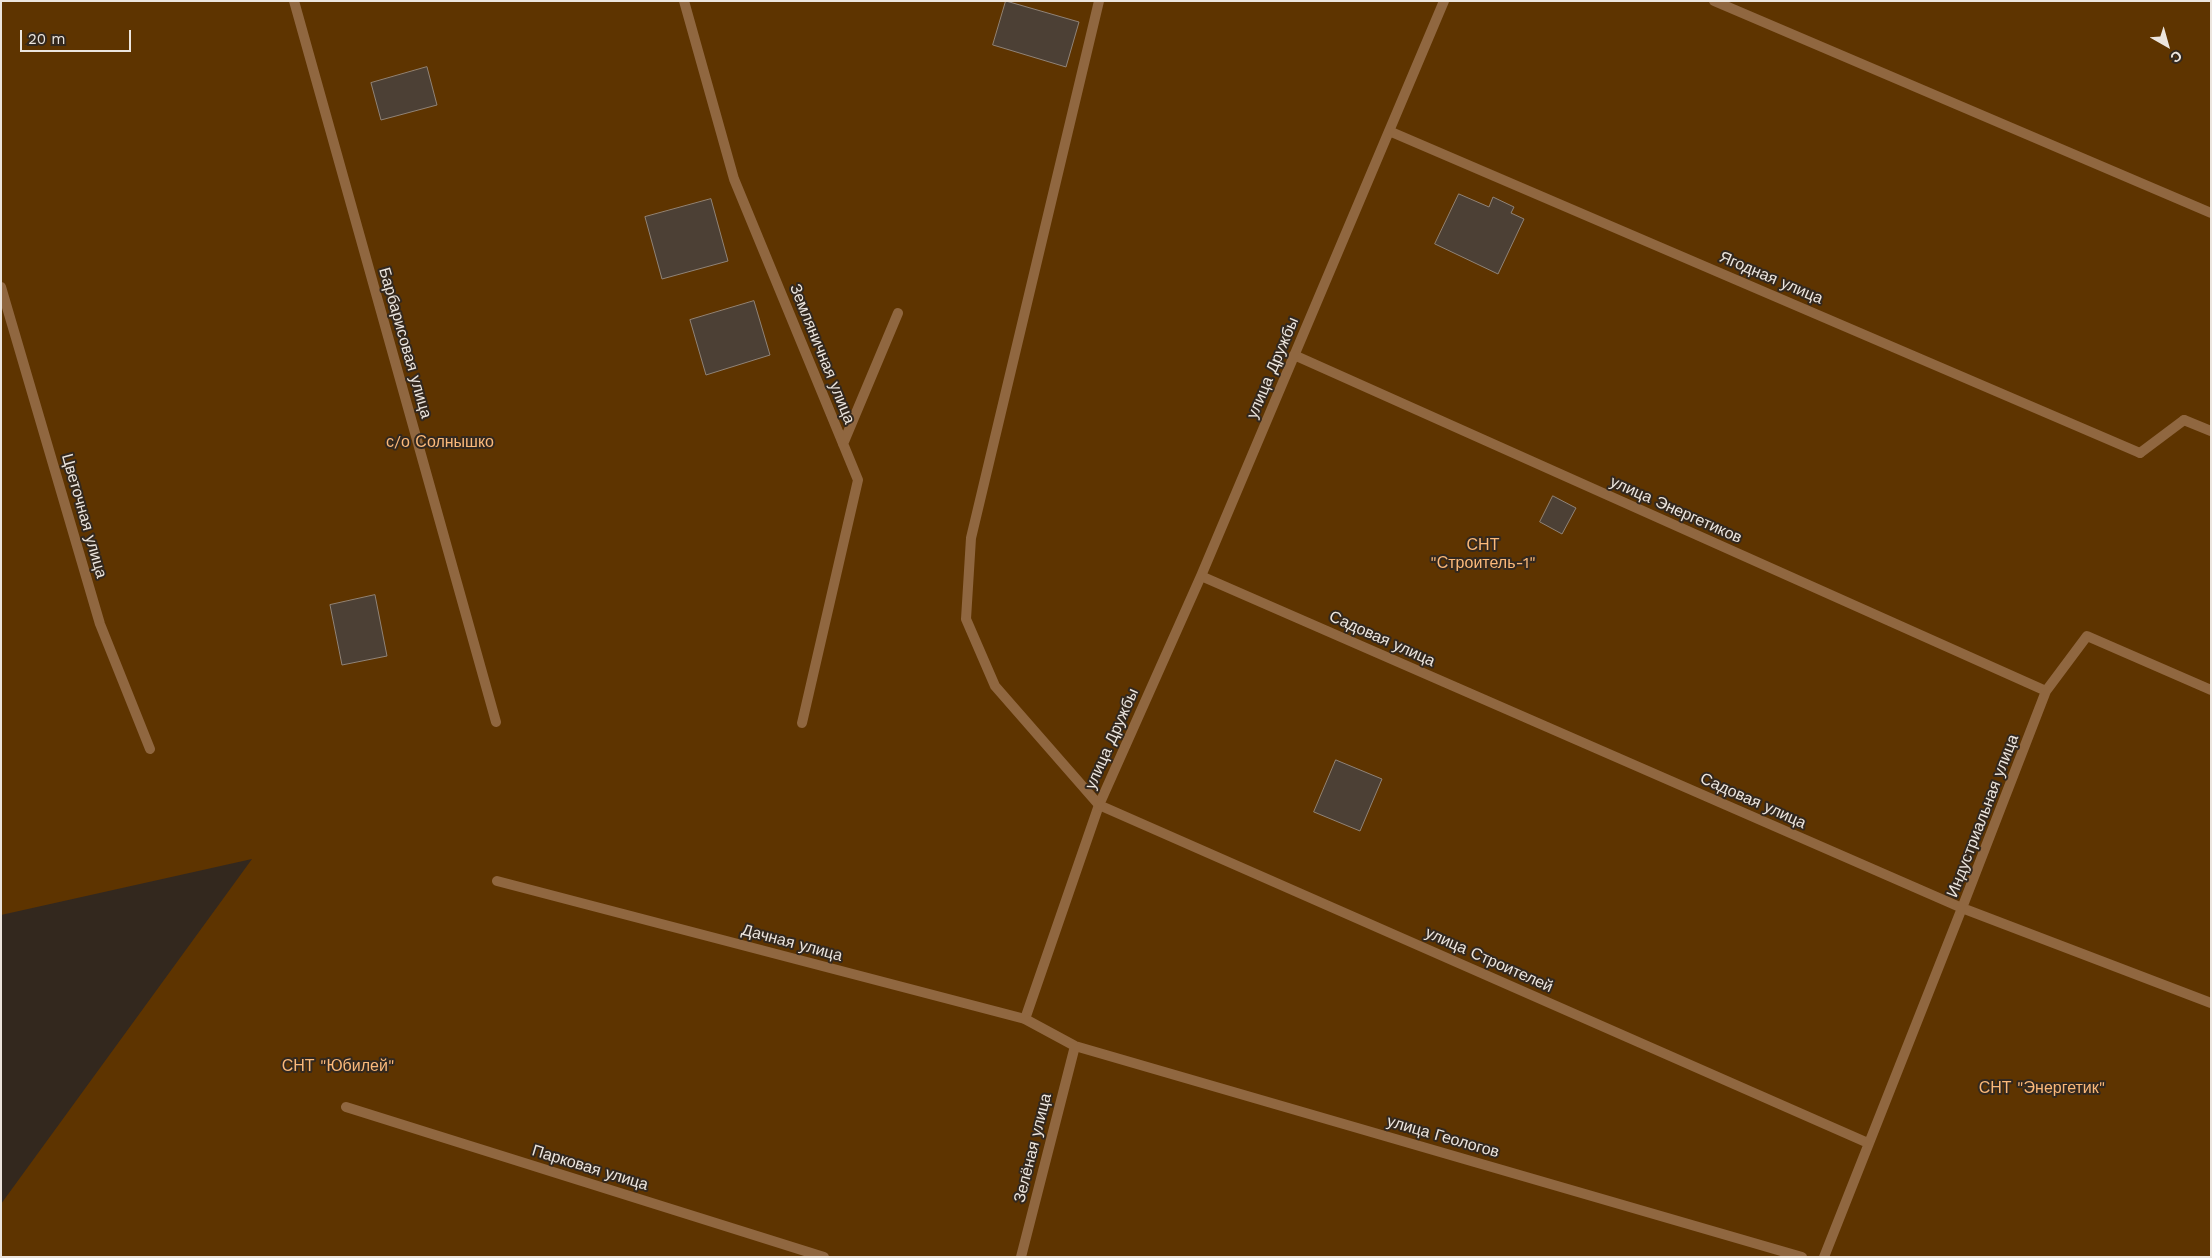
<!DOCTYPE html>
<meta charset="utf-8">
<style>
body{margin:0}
#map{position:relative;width:2212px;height:1258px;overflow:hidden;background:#33281e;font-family:"Work Sans",sans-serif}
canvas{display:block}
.frame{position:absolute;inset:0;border:2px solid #ece5de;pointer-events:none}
.north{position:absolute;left:2142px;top:20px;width:50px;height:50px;-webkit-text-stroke:4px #33281e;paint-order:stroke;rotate:142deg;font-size:14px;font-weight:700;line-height:20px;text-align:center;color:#ece5de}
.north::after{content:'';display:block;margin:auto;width:18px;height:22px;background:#ece5de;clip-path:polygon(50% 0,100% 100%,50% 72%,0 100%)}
.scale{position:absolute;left:20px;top:30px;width:111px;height:22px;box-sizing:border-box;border:2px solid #ece5de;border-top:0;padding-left:6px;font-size:15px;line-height:18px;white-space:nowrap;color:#ece5de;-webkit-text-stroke:4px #33281e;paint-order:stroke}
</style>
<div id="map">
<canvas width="2212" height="1258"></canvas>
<div class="frame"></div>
<div class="north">С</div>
<div class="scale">20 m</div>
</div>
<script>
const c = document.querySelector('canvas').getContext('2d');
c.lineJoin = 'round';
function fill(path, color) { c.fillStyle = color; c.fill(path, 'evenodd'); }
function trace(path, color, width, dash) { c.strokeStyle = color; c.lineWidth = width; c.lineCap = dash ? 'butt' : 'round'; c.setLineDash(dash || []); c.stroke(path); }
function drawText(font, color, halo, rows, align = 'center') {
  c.font = font + ' "Work Sans",sans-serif'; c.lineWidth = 4; c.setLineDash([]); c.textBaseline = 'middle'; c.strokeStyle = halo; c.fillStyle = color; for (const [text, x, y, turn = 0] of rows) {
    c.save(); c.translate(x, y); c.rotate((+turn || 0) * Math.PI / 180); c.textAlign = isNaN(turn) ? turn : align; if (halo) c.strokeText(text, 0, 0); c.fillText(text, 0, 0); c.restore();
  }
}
const green = new Path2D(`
 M1,1H2211V1257H1V1204L252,859L1,915Z`);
const building = new Path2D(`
 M1006,1L1079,22L1066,67L993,45Z
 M427,67L437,105L381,120L371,83Z
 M1459,194L1489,207L1493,197L1514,207L1511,213L1524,219L1498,274L1435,244Z
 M711,199L728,261L662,279L645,217Z
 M754,301L770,355L706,375L690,320Z
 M1553,496L1576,508L1562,534L1540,522Z
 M375,595L387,656L342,665L330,605Z
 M1336,760L1382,779L1360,831L1314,812Z`);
const service = new Path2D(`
 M1714,1L2211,213
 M2140,453L2184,420
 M1025,1019L1099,805`);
const minor = new Path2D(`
 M294,1L496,722
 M684,1L734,179L858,480L802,723
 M1099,1L971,538L966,619L995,686L1099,805L1868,1143
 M1389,131L2140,453
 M1,287L100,624L150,749
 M1294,355L2046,691
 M2184,420L2211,431
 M843,444L898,313
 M1201,576L1962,908L1824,1257
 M2211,690L2087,636L2046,691L1962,908L2211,1003
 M1099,805L1201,576L1444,1
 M497,881L1025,1019L1075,1046L1802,1257
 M346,1107L824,1257
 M1021,1257L1075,1046`);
const streetNames = [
 ["Ягодная улица",1771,278,23],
 ["Барбарисовая улица",405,343,74],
 ["Земляничная улица",822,354,68],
 ["улица Дружбы",1273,368,-67],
 ["улица Энергетиков",1676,510,24],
 ["Цветочная улица",84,516,74],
 ["Садовая улица",1382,639,24],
 ["улица Дружбы",1112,739,-66],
 ["Садовая улица",1753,801,24],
 ["Индустриальная улица",1983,816,-69],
 ["Дачная улица",792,943,15],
 ["улица Строителей",1489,960,24],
 ["улица Геологов",1443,1137,16],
 ["Зелёная улица",1033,1148,-76],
 ["Парковая улица",590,1168,17]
];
const parkNames = [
 ["с/о Солнышко",440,442],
 ["СНТ",1483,545],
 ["\"Строитель-1\"",1483,563],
 ["СНТ \"Юбилей\"",338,1066],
 ["СНТ \"Энергетик\"",2042,1088]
];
fill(green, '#5e3400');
fill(building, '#4c4035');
trace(building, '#908377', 1);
trace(service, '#906740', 10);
trace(minor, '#906740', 10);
drawText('16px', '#ece5de', '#33281e', streetNames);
drawText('16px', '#fbb97a', '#33281e', parkNames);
</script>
